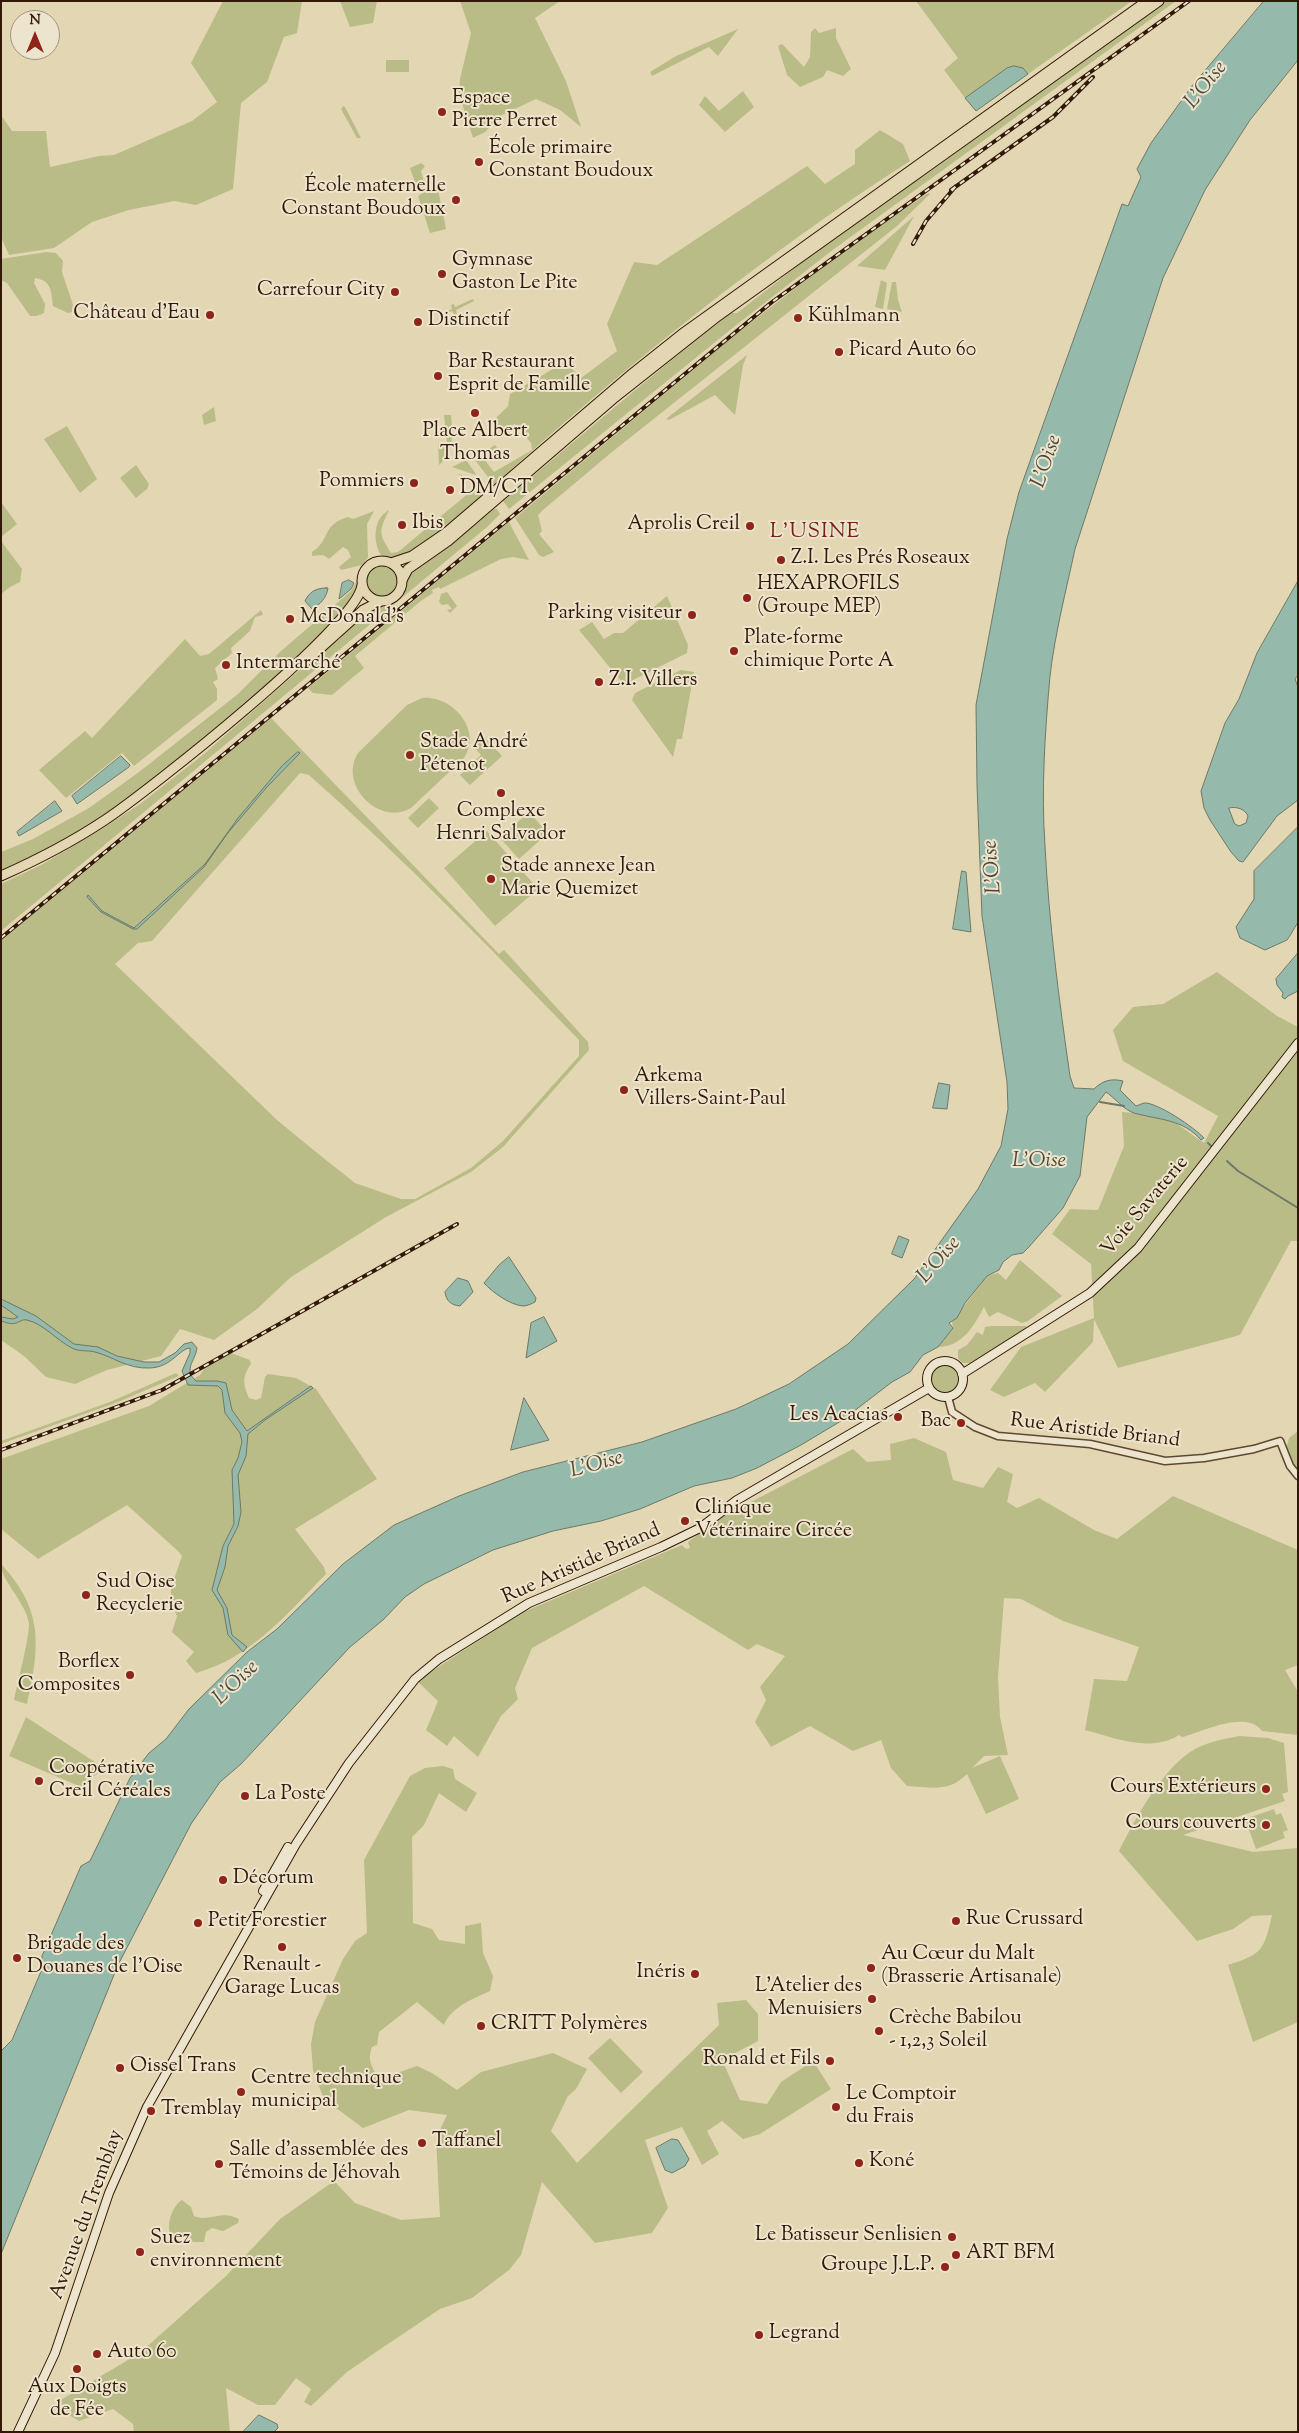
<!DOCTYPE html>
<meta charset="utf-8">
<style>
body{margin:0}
#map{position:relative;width:1299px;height:2433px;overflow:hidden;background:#e3d6b2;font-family:"Sorts Mill Goudy",serif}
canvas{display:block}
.frame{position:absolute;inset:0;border:2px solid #321806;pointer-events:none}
.north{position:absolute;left:10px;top:10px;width:50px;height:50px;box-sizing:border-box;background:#ede4cd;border:1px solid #a2927d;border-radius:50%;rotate:0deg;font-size:14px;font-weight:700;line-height:20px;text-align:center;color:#321806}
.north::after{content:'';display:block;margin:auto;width:18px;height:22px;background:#8f2418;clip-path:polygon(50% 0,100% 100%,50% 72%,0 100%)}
</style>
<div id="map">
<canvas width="1299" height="2433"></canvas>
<div class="frame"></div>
<div class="north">N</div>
</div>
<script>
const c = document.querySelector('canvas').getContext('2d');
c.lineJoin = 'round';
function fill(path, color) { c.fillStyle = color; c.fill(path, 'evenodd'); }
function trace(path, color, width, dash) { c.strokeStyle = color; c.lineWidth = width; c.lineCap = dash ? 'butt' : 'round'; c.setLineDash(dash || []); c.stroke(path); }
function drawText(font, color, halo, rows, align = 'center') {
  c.font = font + ' "Sorts Mill Goudy",serif'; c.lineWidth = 4; c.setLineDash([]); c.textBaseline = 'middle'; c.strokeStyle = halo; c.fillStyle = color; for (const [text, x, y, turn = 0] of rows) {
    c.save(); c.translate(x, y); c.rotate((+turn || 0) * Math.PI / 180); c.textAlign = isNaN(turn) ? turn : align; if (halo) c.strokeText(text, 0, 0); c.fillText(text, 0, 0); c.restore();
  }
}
const green = new Path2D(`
 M223,1H302L297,33L284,37L267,82L241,103L233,189L196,205L174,201L129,210L92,222L54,248L9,255L1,237V115L12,131H46L50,167L99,156L114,155L192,121L217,102L191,63Z
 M340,1H377L373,23L350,27Z
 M460,1H560L535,18L566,81L581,127L560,110L536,99L502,115L485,132L473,138L459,94L460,79L471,33Z
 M916,1H1132L1028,74L1022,68H1007L965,98L944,70L958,58Z
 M1164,1H1176L834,249L735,326L509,509L503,501C579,438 653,373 731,313H737L841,232L938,166Z
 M815,28L819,33L836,28V38L851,69L843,76L827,70L823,77L800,87L787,75L778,46L782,44L804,67L810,57L811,32Z
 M738,29L718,56L709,47L652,76L650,72L676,56Z
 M386,60H409V72H386Z
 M743,91L754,107L725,132L699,105L705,96L719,111Z
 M343,106L345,107L361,138H357L341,109Z
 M880,130L903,144L910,161C762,256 624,367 494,485L475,460L481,455L494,472L532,450L531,443L515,424L499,430L494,420L508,406L510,394L565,362L581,378L617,351L607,324L634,262L657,265L807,166L825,184L855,164V150Z
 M421,163L425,166L421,171L425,186L418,191L410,168Z
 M437,184L446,229L430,233L418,196Z
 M928,193L930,194L897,226L612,452L543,510L538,515L542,531L539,534L554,552L543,557L539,555L515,518L740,331L838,255Z
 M914,216L885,270L857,266Z
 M46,252L56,253L63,261L62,272L73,305L72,312L68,313L53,306C51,293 53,281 35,278L34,283L45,304L44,313L37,316H30L7,283L1,280V259Z
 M881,280L887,283L883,309L875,307Z
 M892,282H896L898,300L902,312L887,309Z
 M473,299L474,301L456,310L457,314H454L452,311L441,315V314L452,309L451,305L454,304L455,307Z
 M747,355L743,365L735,415L715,395L669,420L666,419Z
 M214,407L216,421L204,425L202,415Z
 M444,415H451C453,434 454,453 439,465L438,443L447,442Z
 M67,426L97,479L80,493L44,439Z
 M495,445L499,451L486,460L482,453Z
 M466,460L476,474V475L452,467Z
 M136,465L149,484L147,489L136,498L120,478Z
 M457,473L478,483L487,493C465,511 409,572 380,554C373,540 373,519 389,510C379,532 378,532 391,553L398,552L476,487Z
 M1,502L17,524L1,537Z
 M494,509H497L500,514L487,527L1,931V884L41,865L97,832L140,804L204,754L312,659L341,638L349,627L374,605L390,604L397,601L405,590L410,572L450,546Z
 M374,511L367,524L368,557L362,565L341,570L339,567L351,557L348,550L343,547L329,559L323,555L312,556V552C330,541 322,524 348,517L353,519Z
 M509,522L529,560L513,557L501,559L440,589L439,587L432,590L433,593L422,600L355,656L364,668L332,695L313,693L308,688Z
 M1,541L22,569L20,582L10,587L1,594Z
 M367 581a15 15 0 1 1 30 0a15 15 0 1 1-30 0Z
 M357,581L358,590L340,615L269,683L146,787L103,818L51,848L1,872V852L33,839L89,808L139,772L238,694L281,651L351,591Z
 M447,592L457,606L450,613L447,610L452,609L448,604L442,605L439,602L441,594Z
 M667,596L688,645L687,653L627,683L621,681L579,630L592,622L604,639L614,633H623Z
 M261,610L263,615L255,617L250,631L231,648L232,653L215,668L218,679L213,682L217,689V700L134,766L122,753L66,798L39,770L85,731L92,738L185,639L200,656L209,654Z
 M681,670L694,672L682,739H677L673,757L632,700L635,693Z
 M422,698C452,695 483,730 464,758L411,808C379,827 338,784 358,753L407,705Z
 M271,718L499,954L504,950L588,1042L589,1050L503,1147L471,1172L386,1217L291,1277L257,1309L214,1340L180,1329L161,1356L107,1370L75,1384L46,1377L24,1356L1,1340V941ZM300,773L309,775C404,859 491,949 579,1040V1056L503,1141L471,1168L415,1199H401L355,1183L316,1152L277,1120L115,964L138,943L152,941Z
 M483,735L502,756L470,785L460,775L481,755L472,745Z
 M429,798L439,808L418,828L408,818Z
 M529,812L548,833L519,859L500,838Z
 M487,831L538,889L495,926L444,868Z
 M1217,972L1277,1016L1298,1027V1241H1291L1240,1335L1118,1368L1094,1319L1093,1342L1045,1392L1035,1383L1004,1397L990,1390L1021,1347L1094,1318L1091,1264L1052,1234L1070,1209L1098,1210L1124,1146L1122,1112L1166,1116L1204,1143L1218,1116L1123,1061L1113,1030L1133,1007L1163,1004Z
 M1020,1260L1062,1296L1028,1321L1022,1323L998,1312L989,1317L984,1307C974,1326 962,1347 938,1347L953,1328L952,1322L987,1276L998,1273L1006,1280Z
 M992,1326H1026L1027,1328L972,1363H962L958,1358V1350L967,1345L977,1332L983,1335L985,1327Z
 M231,1353L250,1360L251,1364C242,1377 243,1384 249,1398L256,1400L261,1398L265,1377L268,1374L296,1378L316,1389L377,1479L295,1529L324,1567L326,1574C288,1613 251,1658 196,1673L186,1661L194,1652L172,1632L177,1616L171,1601V1588L182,1556L179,1552L127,1505L38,1559L1,1529V1459L149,1406L200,1375L206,1366Z
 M930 1379a14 14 0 1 1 28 0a14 14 0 1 1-28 0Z
 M176,1373L179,1376L118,1402L1,1444V1441L110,1402Z
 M1298,1431V1472L1286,1450L1289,1438Z
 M914,1438L946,1452L953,1480L983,1488L998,1467L1013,1474L1007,1502L1017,1508L1039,1498L1094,1530L1117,1539L1173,1496L1298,1550V1665L1285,1670L1298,1692V1735L1262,1731C1247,1709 1201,1732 1182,1737L1179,1735C1150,1753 1115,1738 1085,1730L1094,1679L1127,1681L1139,1647L1063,1621L1021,1599L1004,1598L998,1677L1000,1717L1008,1755L984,1756L972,1768L1000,1756L1019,1799L986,1814L967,1774C948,1793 932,1787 907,1786L891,1768L881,1740L853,1751L810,1726L771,1747L755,1722L766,1700L760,1687L785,1656L757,1644L748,1650L644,1586L532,1648L515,1688L518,1699L501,1716L478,1757L454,1736L447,1746L426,1730L438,1701L417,1681L521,1613L682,1545L686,1549L690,1548L688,1542L720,1518L853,1449L867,1462L891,1460L890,1444Z
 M1,1564C44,1610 40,1647 27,1704L14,1700C17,1685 30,1635 29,1623C25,1601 1,1581 1,1564Z
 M26,1717L104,1768L81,1787L9,1756Z
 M1239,1736L1268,1738L1284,1743L1288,1792L1282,1794L1285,1801L1183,1835L1253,1852L1298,1848V2022L1253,2042L1228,1965C1262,1954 1264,1951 1272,1915L1252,1916L1233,1929L1197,1941L1119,1851C1135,1819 1163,1767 1195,1749C1208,1742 1224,1739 1239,1736Z
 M443,1766L453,1769L455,1779L477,1793L466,1812L439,1793L424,1825L412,1837L413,1923L432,1929L439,1940L465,1944V1926L481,1923L483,1953L493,1976L490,1991C473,1999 451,2007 444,2025L417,2002L379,2032L377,2045L372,2047C368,2058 370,2064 376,2074H394L417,2066L432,2073L457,2090L481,2072L553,2053L587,2069L576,2089L568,2096L551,2131L577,2163L719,2025L717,2003L746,2000L758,2014V2041L722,2060L740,2100L767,2104L781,2082L813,2061L831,2089L760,2134L743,2139L722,2121L707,2131L719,2154L702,2165L682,2127L645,2140L668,2208L652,2233L595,2243L542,2182L521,2255L509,2270L472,2298L440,2309L379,2350L347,2372L311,2406L304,2402L311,2389L296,2378L275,2405H258L226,2388L230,2432H134L133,2424L113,2409L79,2421L69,2415L59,2401L138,2354L151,2343L226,2276L280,2219L334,2181L355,2203L401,2220L440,2217L436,2138L447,2115L409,2110L363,2128L324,2099L313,2070L311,2044L315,2022L343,1959L355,1941L367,1933L364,1860L410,1776L425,1768Z
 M1274,1809L1276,1815L1281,1813L1288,1830L1283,1832L1285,1838L1256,1849L1245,1819Z
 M610,2038L643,2072L621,2093L588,2058Z
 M182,2200L191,2207L194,2216C209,2223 219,2209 239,2219L238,2223L223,2231L212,2228L206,2232L204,2242H194L170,2233C167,2223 172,2206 182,2200Z`);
const water = new Path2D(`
 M1264,1H1298V60L1250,120L1205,190L1163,278L1075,549C1066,591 1055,633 1050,676C1045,732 1041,790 1045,846C1049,923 1059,1000 1070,1076L1074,1088L1094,1089C1102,1081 1111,1078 1123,1081L1120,1090L1136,1106C1139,1105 1141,1104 1144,1103C1157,1102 1195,1128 1204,1138L1201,1140C1183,1119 1159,1120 1134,1113C1124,1110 1115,1098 1106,1092L1087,1117L1080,1176L1063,1208L1028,1248L1023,1253L1012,1255L1003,1262L999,1270L987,1276L965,1303L957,1318L949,1323L953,1328L938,1347L923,1355L910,1372L892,1382L841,1421L801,1445L757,1468L732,1478L694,1486L640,1509L601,1521L553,1531L493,1550L424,1584L405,1597L383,1620L350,1647L241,1764L220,1782L191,1824L118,1965L1,2254V2051L12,2040L42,1969V1956L81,1866L90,1861L130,1778L149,1753L166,1739L189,1709L247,1652L277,1629L343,1564L394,1525L459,1496L523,1472L642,1442L736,1409L789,1384L848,1344L914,1279L978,1189L1001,1146L1008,1109L1007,1082L982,916L977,785L976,705L1007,539L1019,492L1122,204L1128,206L1141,177L1137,169L1151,143L1192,86Z
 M1014,66L1023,68L1028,74L976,111L965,98L1007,68Z
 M349,580L354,583L351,589L339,599L342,583Z
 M1298,581V675L1295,679L1298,687V800L1277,816L1243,862L1239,861L1231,852L1210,820L1204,808L1201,791L1225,723L1239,699L1257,653ZM1229,808C1236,806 1245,809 1248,816L1246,823L1239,826L1235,824Z
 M326,588H328C327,597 320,605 312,609L305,601C309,592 316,588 326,588Z
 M298,752L300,753L266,788L227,834L204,867L137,929H133L101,912L87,897L88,895L102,911L134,928L205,864L238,818L282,766Z
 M121,756L130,765L129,767L77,804L72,796Z
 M55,801L62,811L19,836L17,832Z
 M1298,827V922L1291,934L1287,940L1265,950L1240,938L1236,927L1254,899V871Z
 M962,871L966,872L971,932L953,929Z
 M1298,953V991L1288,996L1285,999L1282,997L1283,993L1277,985L1276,979Z
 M939,1083L950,1085L947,1109L933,1108Z
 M899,1236L909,1240L902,1258L892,1254Z
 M509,1257L536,1298L535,1302C531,1304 527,1306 523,1306C510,1305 492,1292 484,1283L499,1265Z
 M458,1278L468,1281L473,1292L460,1306C451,1305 446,1301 445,1292Z
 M1,1299L36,1316L74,1344L98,1347L117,1356L144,1362H159L175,1353L184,1344L192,1342L197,1348C195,1362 183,1369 196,1381H217L226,1383L232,1410L247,1431L311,1386L313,1388L265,1420L248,1434L246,1456L238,1475L241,1512L238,1526L228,1546L225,1567L217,1590L227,1608L232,1635L247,1647L243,1652L228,1635L223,1608L212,1590L223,1546L234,1524L232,1470L238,1458L242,1442L240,1433L225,1413L222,1390L218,1386L188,1385L182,1371L190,1353V1348C179,1349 172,1367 150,1368C127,1369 114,1357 95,1352C88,1350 79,1352 72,1348C56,1340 44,1324 27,1320C22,1319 20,1322 16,1323C12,1325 5,1322 1,1321V1317L13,1319L18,1317L1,1305Z
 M544,1317L557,1341L526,1358L531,1323Z
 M524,1398L549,1440L511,1450Z
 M672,2139L678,2140L689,2159L685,2166L672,2173L665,2170L656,2148Z
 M259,2415L277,2424L278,2428L274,2432H243Z`);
const stream = new Path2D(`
 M1100,1102L1124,1106
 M1208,1143L1211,1146
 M1227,1161L1238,1171L1298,1208`);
const tertiary = new Path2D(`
 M948,1397L952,1412L975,1427L998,1436L1090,1444L1165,1461L1204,1458L1254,1449L1280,1441L1290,1466L1298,1476`);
const secondary = new Path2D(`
 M927 1379a18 18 0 1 1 36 0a18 18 0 1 1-36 0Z
 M962,1374L1090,1293L1138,1248L1298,1043
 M263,1891L288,1847
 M18,2432L55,2353L109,2193L147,2107L296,1844L349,1763L415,1679L439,1659L529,1603L661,1547L700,1528L737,1500L929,1388`);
const primary = new Path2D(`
 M362 581a20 20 0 1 1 40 0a20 20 0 1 1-40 0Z
 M391,563L412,556L447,532
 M303,664L363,610L381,601
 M1,876C37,860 72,842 105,820C147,792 358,626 362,585`);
const trunk = new Path2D(`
 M447,532L633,373L682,334L1147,1
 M402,580L408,569L448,541L613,399L718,316L1159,1`);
const rail = new Path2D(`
 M951,190L1053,117L1093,77
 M913,244L926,221L956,186
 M1,938L772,302L1189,1
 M1,1450L162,1390L457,1224`);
const markers = [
 [442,112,5,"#8f2418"],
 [479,162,5,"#8f2418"],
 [456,200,5,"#8f2418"],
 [442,274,5,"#8f2418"],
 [395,292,5,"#8f2418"],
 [210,315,5,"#8f2418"],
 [798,318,5,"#8f2418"],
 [418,322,5,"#8f2418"],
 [839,352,5,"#8f2418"],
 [438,376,5,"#8f2418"],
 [475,413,5,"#8f2418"],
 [414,483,5,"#8f2418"],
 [450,490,5,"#8f2418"],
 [402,525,5,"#8f2418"],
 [750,526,5,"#8f2418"],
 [781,560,5,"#8f2418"],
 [747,598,5,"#8f2418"],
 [692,615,5,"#8f2418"],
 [290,619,5,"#8f2418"],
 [734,651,5,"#8f2418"],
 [226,665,5,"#8f2418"],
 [599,682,5,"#8f2418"],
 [410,755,5,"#8f2418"],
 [501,793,5,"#8f2418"],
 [491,879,5,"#8f2418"],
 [624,1090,5,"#8f2418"],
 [898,1417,5,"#8f2418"],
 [961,1423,5,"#8f2418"],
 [685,1521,5,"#8f2418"],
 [86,1595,5,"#8f2418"],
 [130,1675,5,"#8f2418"],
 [39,1781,5,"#8f2418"],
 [1266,1789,5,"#8f2418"],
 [245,1796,5,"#8f2418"],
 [1266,1825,5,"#8f2418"],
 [223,1880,5,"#8f2418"],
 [956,1921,5,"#8f2418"],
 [198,1923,5,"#8f2418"],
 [282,1947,5,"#8f2418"],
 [17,1958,5,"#8f2418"],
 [871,1968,5,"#8f2418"],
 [695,1974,5,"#8f2418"],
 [872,1999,5,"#8f2418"],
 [481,2026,5,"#8f2418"],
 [879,2031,5,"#8f2418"],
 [830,2061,5,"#8f2418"],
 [120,2068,5,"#8f2418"],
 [241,2092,5,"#8f2418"],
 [836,2107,5,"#8f2418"],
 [151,2111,5,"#8f2418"],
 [422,2143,5,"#8f2418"],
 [859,2163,5,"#8f2418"],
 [219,2164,5,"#8f2418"],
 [952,2237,5,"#8f2418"],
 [140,2252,5,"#8f2418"],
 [956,2255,5,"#8f2418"],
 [945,2267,5,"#8f2418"],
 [759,2335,5,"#8f2418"],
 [97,2354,5,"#8f2418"],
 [77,2369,5,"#8f2418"]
];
const poiNames = [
 ["Espace",452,100],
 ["Pierre Perret",452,123],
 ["École primaire",489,150],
 ["Constant Boudoux",489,173],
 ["École maternelle",446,188,"right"],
 ["Constant Boudoux",446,211,"right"],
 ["Gymnase",452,262],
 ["Gaston Le Pite",452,285],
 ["Carrefour City",385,292,"right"],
 ["Château d'Eau",200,315,"right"],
 ["Kühlmann",808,318],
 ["Distinctif",428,322],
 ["Picard Auto 60",849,352],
 ["Bar Restaurant",448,364],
 ["Esprit de Famille",448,387],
 ["Place Albert",475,433,"center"],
 ["Thomas",475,456,"center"],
 ["Pommiers",404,483,"right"],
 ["DM/CT",460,490],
 ["Ibis",412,525],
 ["Aprolis Creil",740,526,"right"],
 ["Z.I. Les Prés Roseaux",791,560],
 ["HEXAPROFILS",757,586],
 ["(Groupe MEP)",757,609],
 ["Parking visiteur",682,615,"right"],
 ["McDonald's",300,619],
 ["Plate-forme",744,640],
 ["chimique Porte A",744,663],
 ["Intermarché",236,665],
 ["Z.I. Villers",609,682],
 ["Stade André",420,744],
 ["Pétenot",420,767],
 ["Complexe",501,813,"center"],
 ["Henri Salvador",501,836,"center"],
 ["Stade annexe Jean",501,868],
 ["Marie Quemizet",501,891],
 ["Arkema",634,1078],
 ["Villers-Saint-Paul",634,1101],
 ["Les Acacias",888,1417,"right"],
 ["Bac",951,1423,"right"],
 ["Clinique",695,1510],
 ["Vétérinaire Circée",695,1533],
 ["Sud Oise",96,1584],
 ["Recyclerie",96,1607],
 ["Borflex",120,1664,"right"],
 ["Composites",120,1687,"right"],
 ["Coopérative",49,1770],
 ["Creil Céréales",49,1793],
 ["Cours Extérieurs",1256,1789,"right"],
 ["La Poste",255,1796],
 ["Cours couverts",1256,1825,"right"],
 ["Décorum",233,1880],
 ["Rue Crussard",966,1921],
 ["Petit Forestier",208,1923],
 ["Brigade des",27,1946],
 ["Douanes de l'Oise",27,1969],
 ["Au Cœur du Malt",881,1956],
 ["(Brasserie Artisanale)",881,1979],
 ["Renault -",282,1967,"center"],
 ["Garage Lucas",282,1990,"center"],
 ["Inéris",685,1974,"right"],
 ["L'Atelier des",862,1988,"right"],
 ["Menuisiers",862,2011,"right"],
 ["Crèche Babilou",889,2020],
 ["- 1,2,3 Soleil",889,2043],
 ["CRITT Polymères",491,2026],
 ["Ronald et Fils",820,2061,"right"],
 ["Oissel Trans",130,2068],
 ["Centre technique",251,2080],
 ["municipal",251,2103],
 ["Le Comptoir",846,2096],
 ["du Frais",846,2119],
 ["Tremblay",161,2111],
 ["Taffanel",432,2143],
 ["Salle d'assemblée des",229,2152],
 ["Témoins de Jéhovah",229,2175],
 ["Koné",869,2163],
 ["Le Batisseur Senlisien",942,2237,"right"],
 ["Suez",150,2240],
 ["environnement",150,2263],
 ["ART BFM",966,2255],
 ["Groupe J.L.P.",935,2267,"right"],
 ["Legrand",769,2335],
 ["Auto 60",107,2354],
 ["Aux Doigts",77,2389,"center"],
 ["de Fée",77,2412,"center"]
];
const streetNames = [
 ["Voie Savaterie",1146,1207,-50],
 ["Rue Aristide Briand",1095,1432,7],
 ["Rue Aristide Briand",582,1565,-24],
 ["Avenue du Tremblay",88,2215,-70]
];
const waterNames = [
 ["L'Oise",1207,86,-51],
 ["L'Oise",1048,462,-71],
 ["L'Oise",994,867,-95],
 ["L’Oise",1039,1162],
 ["L'Oise",940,1261,-49],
 ["L'Oise",597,1466,-15],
 ["L'Oise",237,1684,-44]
];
const neighbourhoodNames = [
 ["L'USINE",815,533]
];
fill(green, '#babc88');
fill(water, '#95b9aa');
trace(water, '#6d7968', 1);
trace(stream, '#6d7968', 2);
trace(tertiary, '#5e4831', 9);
trace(secondary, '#321806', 10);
trace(primary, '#321806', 11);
trace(trunk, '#321806', 11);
trace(tertiary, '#ede4cd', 6);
trace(secondary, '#ede4cd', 8);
trace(primary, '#e3d6b2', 9);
trace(trunk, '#e3d6b2', 9);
trace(rail, '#321806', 4);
trace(rail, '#ede4cd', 2, [5.5]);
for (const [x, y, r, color] of markers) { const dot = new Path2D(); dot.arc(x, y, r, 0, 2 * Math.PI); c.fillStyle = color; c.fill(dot); trace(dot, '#ede4cd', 2); }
drawText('20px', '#321806', '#ede4cd', poiNames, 'left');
drawText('20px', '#321806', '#ede4cd', streetNames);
drawText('italic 21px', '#504837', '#ede4cd', waterNames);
c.letterSpacing = '1px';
drawText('21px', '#7a1f14', '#ede4cd', neighbourhoodNames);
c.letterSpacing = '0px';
</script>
